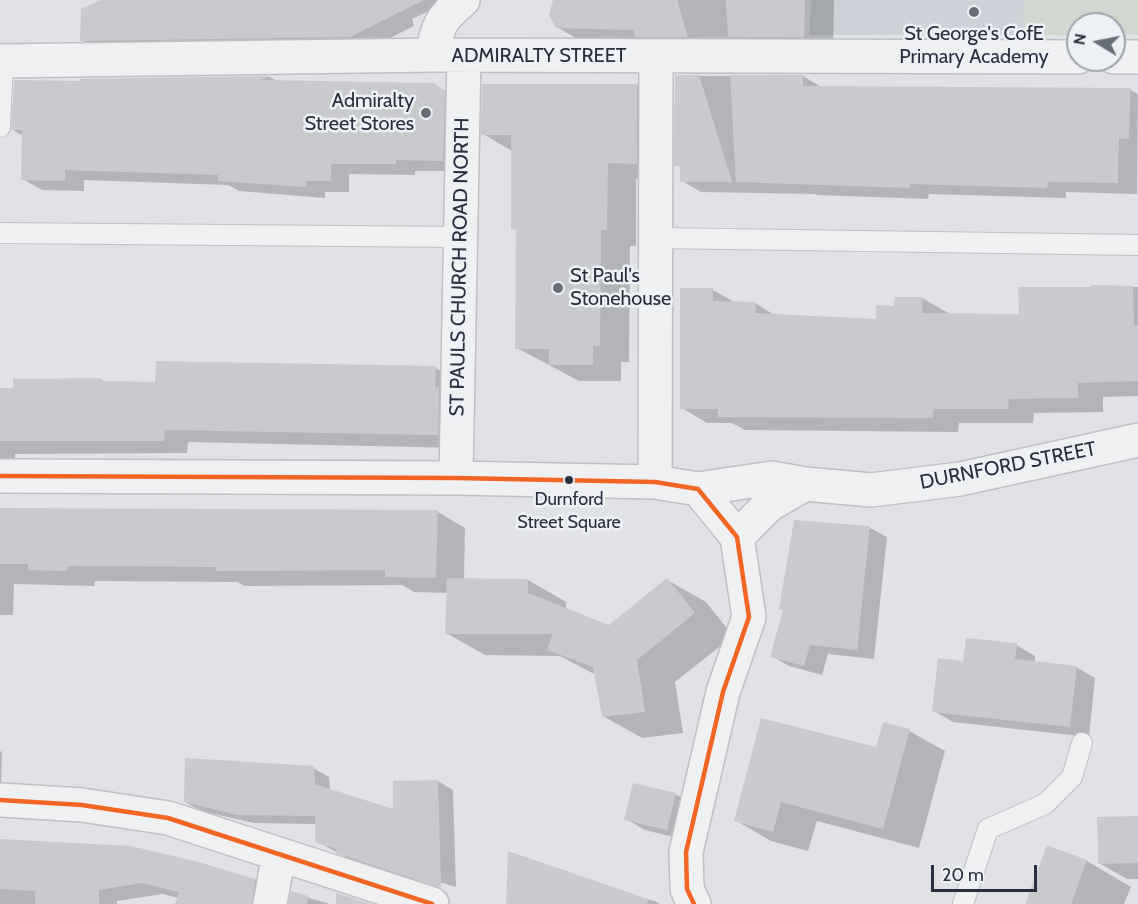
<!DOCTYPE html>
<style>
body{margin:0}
#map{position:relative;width:1138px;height:904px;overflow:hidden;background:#e0e2e5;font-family:Cabin,sans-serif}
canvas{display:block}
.north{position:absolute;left:1066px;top:12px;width:60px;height:60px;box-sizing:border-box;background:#edf0f5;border:2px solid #9ea3ab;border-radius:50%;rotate:280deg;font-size:16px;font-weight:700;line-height:24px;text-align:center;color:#282f3d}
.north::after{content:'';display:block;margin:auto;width:21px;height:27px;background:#686e78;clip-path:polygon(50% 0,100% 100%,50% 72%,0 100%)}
.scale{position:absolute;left:931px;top:865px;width:106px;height:27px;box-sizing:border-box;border:3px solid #282f3d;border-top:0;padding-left:8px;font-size:18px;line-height:21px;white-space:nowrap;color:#282f3d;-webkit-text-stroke:4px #edf0f5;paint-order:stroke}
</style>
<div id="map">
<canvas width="1138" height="904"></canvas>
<div class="north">N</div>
<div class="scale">20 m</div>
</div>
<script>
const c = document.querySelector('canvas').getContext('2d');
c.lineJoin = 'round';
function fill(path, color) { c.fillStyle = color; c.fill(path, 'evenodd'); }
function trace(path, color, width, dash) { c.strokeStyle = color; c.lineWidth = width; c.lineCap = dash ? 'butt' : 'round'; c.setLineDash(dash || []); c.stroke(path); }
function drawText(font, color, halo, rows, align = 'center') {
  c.font = font + ' Cabin,sans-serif'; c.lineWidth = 5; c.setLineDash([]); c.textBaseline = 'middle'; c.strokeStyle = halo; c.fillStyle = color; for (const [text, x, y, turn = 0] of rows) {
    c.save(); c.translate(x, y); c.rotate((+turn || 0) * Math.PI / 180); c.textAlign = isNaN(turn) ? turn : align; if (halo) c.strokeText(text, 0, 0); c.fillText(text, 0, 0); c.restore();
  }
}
const built = new Path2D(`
 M811,0H1138V34H1114V24H1078V35H809Z`);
const green = new Path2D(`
 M1024,0H1138V34H1114V24H1078V35H1023Z`);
const shadow = new Path2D(`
 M105,0H453L412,19L414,26L370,48L101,51L82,40Z
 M554,0H834L833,53L586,44L557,27Z
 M676,76H803L823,88L1129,89L1138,94L1137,194L1066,192V198L929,194L928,199L818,195L815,194L701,192L682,181V168L676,165Z
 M270,77L278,82L434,85L454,96L462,171H415V175L349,174V192H325V198L239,191L228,185L84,180V191L42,190L23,179V136L13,130L82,82V80Z
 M637,85L666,102L665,180L636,179V246H630L629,362H621V381H579L517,348L518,231L513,228L512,151L483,134Z
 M1092,286L1138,287V396L1103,397V412L1034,413L1033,423H959L958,432L745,430L732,423H707L682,408L713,290L736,303H755L776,316L878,321L896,307L922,298L948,313V315L1020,316L1092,289Z
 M435,368L458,381L461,448L188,442L187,453L15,454V461H0V390L102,380L107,383H157Z
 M0,510L438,512L465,528L464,580H528L566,602V610L609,627L667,580L706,602L733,636L675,682L683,733L642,738L603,716L596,675L560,656L485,655L446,633L448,593L414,592L402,585L245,586L237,582L95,581L94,586L14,584L13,615H0Z
 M870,528L887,537L874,659L828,654L822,675L789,666L771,656Z
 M1016,645L1035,656V663L1076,667L1095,678L1089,737L953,722L934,711L965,663Z
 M909,731L945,751L919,848L817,821L808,851L771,841L735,820L877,749Z
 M0,751L2,752L1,787H0Z
 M313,768L329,777L330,790L395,811L438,781L453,790L456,887L419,876L418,882L353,861L316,841V824L254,823L201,811L185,802Z
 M675,794L694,805L686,840L645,830L626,819Z
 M1138,817V879H1127L1099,863Z
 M0,841L201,864L255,880L274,891L272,904H178V898L162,894L117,901V904H0Z
 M1048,847L1087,861L1131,887L1124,904H1026Z
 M612,891L655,901L660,904H511Z
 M292,893L330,904H289Z`);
const building = new Path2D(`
 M101,0H424L350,37L80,41L81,9Z
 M553,0H677L688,37H635L633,30L556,28L549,15Z
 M726,0H805L804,37H728Z
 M675,75H699L732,182H680V166H674Z
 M730,75H803V86L1130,88L1129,139L1119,138L1118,183L1048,182L1047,188L910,184V188L736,182Z
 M270,76L261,80L434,83L445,92L443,161L396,160V164H331V181H306V187L218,181V175L65,170V181L21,180L22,130H11L14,80L80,81V79Z
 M482,84H637V164L608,163L607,230H601L600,346H593V365H549V349H515L516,229H511V135H481Z
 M1091,285L1133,286L1134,325H1138V381L1078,383V398L1009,399L1008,409H934L933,418L718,417V409H680V288H713V301L756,302L755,313L876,319V305L894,306L895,297H923L922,313L1019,314L1018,287H1091Z
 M156,361L436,366L435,387H439L438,435L165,430L164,441H0V388H13V379L102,378V381L155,382Z
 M0,508L438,510L436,578L385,577V570L216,571V567L68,566L67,571L28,570V564H0Z
 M794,520L870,526L857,650L810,645L804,666L770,657L783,610L779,609Z
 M447,578L528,579V593L609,625L667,578L695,613L637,660L645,712L602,717L593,667L547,650L553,634H445Z
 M966,638L1017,643L1015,659L1077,666L1070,727L932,712L938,658L963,661Z
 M761,718L876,747L883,722L910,729L883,829L781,802L773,832L734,821Z
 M185,758L314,766L315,784L393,809V781L438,780L441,888L336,853V849L315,842V816L237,815L184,802Z
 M633,783L676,793L667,830L624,820Z
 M1138,816V863L1098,864L1097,817Z
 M0,839L131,846L202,863L255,879L252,904H175L179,892L142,883L99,890V904H35V891L0,889Z
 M1047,845L1087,860L1071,904H1025Z
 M508,851L648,899L647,904H506Z
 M291,891L308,896L307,904H289Z
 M336,893L371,904H336Z`);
const lane = new Path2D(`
 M0,127L3,61
 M0,233L460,237
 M656,238L1138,245
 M963,904L988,829L1045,804L1072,777L1082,743`);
const street = new Path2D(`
 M432,55C438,26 439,20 463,0
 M1114,57H1138
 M0,61L432,55L1078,57
 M0,476L456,478L655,482L698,489L772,478L805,484L871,490L960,479L1138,440
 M456,478L464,56
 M655,482L656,56
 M737,537L769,505L805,484
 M0,800L82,805L168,818L432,904
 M270,904L279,854
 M694,904L687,889L686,852L723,692L749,617L737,537L698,489`);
const bus1 = new Path2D(`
 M0,476L456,478L655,482L698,489L737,537L749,617L723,692L686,852L687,889L694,904
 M0,800L82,805L168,818L432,904`);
const markers = [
 [974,12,6,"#686e78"],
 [426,113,6,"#686e78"],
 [558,288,6,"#686e78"],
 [569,480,5,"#282f3d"]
];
const busNames = [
 ["Durnford",569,500],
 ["Street Square",569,523]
];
const poiNames = [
 ["St George's CofE",974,34],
 ["Primary Academy",974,57],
 ["Admiralty",414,101,"right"],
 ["Street Stores",414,124,"right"],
 ["St Paul's",570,276,"left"],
 ["Stonehouse",570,299,"left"]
];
const streetNames = [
 ["ADMIRALTY STREET",539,56],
 ["ST PAULS CHURCH ROAD NORTH",460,267,-89],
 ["DURNFORD STREET",1008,466,-11]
];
fill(built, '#ced1d8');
fill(green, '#d0d8d1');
fill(shadow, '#0003');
fill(building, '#c8cacd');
trace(lane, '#bec0c3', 22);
trace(street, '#bec0c3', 36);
trace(lane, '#eff0f2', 20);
trace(street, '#eff0f2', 33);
trace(bus1, '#f26522', 4.5);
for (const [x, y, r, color] of markers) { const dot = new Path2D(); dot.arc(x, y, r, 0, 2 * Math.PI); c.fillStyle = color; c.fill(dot); trace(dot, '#edf0f5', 2); }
drawText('18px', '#282f3d', '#edf0f5', busNames);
drawText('20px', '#282f3d', '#edf0f5', poiNames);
drawText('20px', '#282f3d', '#edf0f5', streetNames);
</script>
